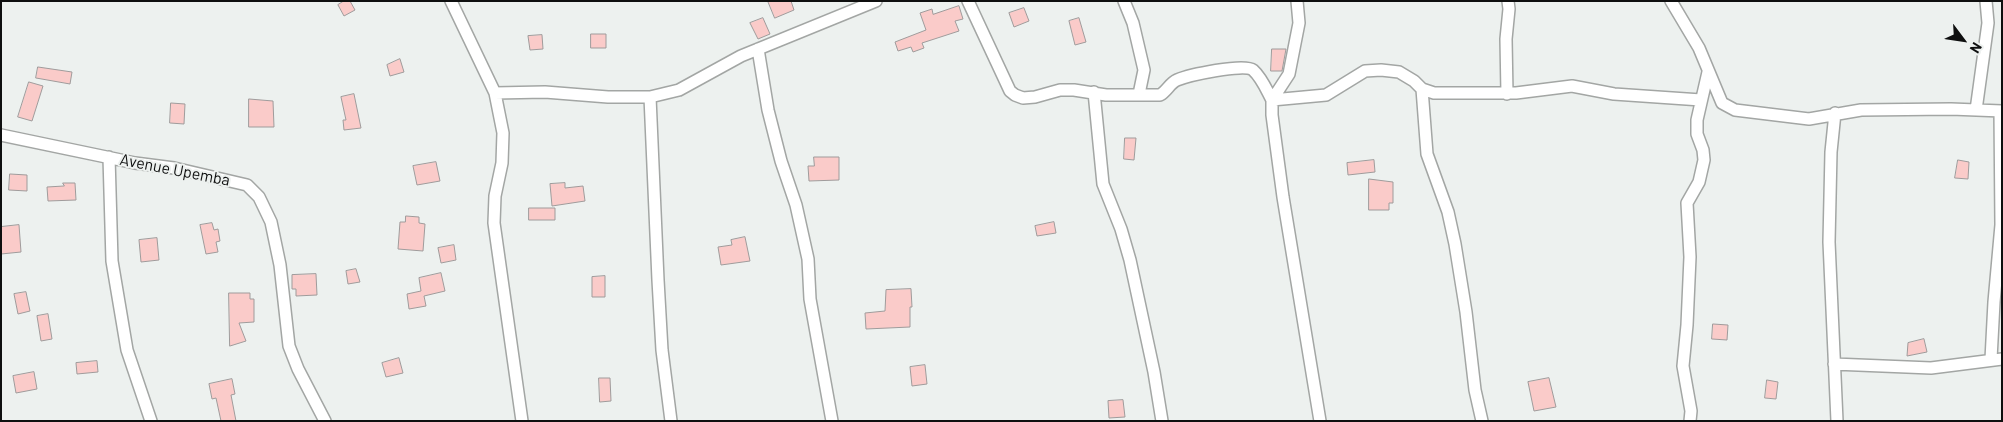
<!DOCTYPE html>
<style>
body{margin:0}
#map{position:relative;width:2003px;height:422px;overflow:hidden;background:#edf1ef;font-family:Barlow,sans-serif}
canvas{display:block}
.frame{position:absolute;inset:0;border:2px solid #0e0f0f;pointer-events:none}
.north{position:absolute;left:1938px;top:15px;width:50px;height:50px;-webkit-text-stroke:4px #edf1ef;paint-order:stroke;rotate:121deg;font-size:14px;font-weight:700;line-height:20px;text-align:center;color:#0e0f0f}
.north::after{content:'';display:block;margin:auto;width:18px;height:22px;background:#0e0f0f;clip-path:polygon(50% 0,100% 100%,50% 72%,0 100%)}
</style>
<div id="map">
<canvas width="2003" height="422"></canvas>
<div class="frame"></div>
<div class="north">N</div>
</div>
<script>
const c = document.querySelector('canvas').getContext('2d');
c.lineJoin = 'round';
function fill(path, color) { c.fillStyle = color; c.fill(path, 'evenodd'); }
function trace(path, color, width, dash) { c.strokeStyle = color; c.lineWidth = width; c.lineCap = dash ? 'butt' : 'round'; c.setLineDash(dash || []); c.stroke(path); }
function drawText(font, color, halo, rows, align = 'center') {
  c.font = font + ' Barlow,sans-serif'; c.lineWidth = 4; c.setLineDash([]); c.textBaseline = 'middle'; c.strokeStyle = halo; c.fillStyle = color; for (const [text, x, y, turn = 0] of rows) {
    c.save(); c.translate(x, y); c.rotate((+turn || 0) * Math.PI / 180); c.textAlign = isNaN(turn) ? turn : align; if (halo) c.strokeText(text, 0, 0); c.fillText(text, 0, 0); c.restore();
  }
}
const building = new Path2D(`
 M344,1H350L355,10L344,16L338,5Z
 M768,1H791L794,10L775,18Z
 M959,6L963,19L955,21L959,31L922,43L924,48L913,52L911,47L898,51L895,42L926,30L920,13L932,9L933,14Z
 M1024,8L1029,21L1014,27L1009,13Z
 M763,18L770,34L758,39L750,23Z
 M1079,18L1086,42L1075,45L1069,21Z
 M591,34H606V48H591Z
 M542,35L543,49L530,50L528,36Z
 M1272,49H1286L1282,71H1271Z
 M400,59L404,72L390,76L387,65Z
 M38,67L72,72L70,84L36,78Z
 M29,82L43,86L32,121L18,117Z
 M354,94L361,128L344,130L343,120H346L341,97Z
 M249,99L273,101L274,127H249Z
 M171,103L185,104L184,124L170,123Z
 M1125,138H1136L1134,160L1124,159Z
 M814,157H839V180L809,181L808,166H814Z
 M1374,160L1375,172L1348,175L1347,163Z
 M1958,160L1969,162L1968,179L1955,178Z
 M436,162L440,181L417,185L413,166Z
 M10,174L27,175V191L9,190Z
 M1369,179L1393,182V203H1389V210H1369Z
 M63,183H75L76,200L48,201L47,187L64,186Z
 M565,183V188L583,186L585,201L552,206L550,184Z
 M529,208H555V220H529Z
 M406,216L419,217V223L425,224L423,251L398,249L400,222H405Z
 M1054,222L1056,233L1037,236L1035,226Z
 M212,223L214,230L218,229L220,241L216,242L218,252L206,254L200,225Z
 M19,225L21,252L1,254V227Z
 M745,237L750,261L721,265L718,247L732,245L731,240Z
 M157,238L159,260L141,262L139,240Z
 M454,245L456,260L441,263L438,248Z
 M356,269L360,282L348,284L346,271Z
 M441,273L445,291L424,296L426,306L409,309L407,294L421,291L419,278Z
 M316,274L317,295L296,296V289H292V275Z
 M605,276V297H592V277Z
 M911,289L912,307H910V327L866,329L865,313L885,311L886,290Z
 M26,292L30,311L18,314L14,294Z
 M229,293H250V299H254V322L239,323L246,341L230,346Z
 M48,314L52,339L41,341L37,316Z
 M1713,324L1728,325L1727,340L1712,339Z
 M1924,339L1927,352L1907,356L1908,343Z
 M399,358L403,373L386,377L382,363Z
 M97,361L98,372L77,374L76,363Z
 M925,365L927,384L912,386L910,367Z
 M34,372L37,389L16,393L13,376Z
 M599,378H610L611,401L600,402Z
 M1549,378L1556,407L1534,411L1528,382Z
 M232,379L235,394L231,395L236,421H221L216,398L212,399L209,384Z
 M1767,380L1778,382L1776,399L1765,398Z
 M1123,400L1125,417L1109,418L1108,401Z`);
const street = new Path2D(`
 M451,1L495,93L503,133L502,163L495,196L494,223L522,421
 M968,1L1010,91L1015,95L1023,98L1035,97L1060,90H1074L1106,95H1160C1167,91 1170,83 1177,80C1189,75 1244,63 1253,70C1262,78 1267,91 1272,100L1326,95L1365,71L1381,70L1399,72L1414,81L1422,89L1434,93H1516L1572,86L1614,94L1701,100
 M1124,1L1133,23L1144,70L1139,94
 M1297,1L1299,23L1289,74L1272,100V115L1283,197L1320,421
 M1671,1L1699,48L1722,103L1735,110L1809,119L1861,110L1951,109L2002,111
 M758,49L768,110L781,161L796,205L808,259L810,299L832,421
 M1422,89L1427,154L1448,212L1455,244L1466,312L1475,390L1482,421
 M1094,92L1103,184L1121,229L1130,260L1154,372L1162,421
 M495,93L545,92L608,97H650L679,90L741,56L876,1
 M1507,94L1506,39L1509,9L1508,1
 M650,97L658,280L662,350L671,421
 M1976,110L1988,23L1986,1
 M1835,113L1831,152L1829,242L1837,421
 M1,135L135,163L174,168L247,185L259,197L271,222L280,265L289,346L298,369L325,421
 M109,157L112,261L127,350L151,421
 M1991,359L1994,302L2001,225L2000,111
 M1834,364L1931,368L2002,359
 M1690,421L1691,411L1683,366L1687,325L1690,257L1687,203L1699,182L1704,160L1703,150L1697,134V120L1708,72`);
const streetNames = [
 ["Avenue Upemba",175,170,11]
];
fill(building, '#facbc9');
trace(building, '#9f9b9b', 1);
trace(street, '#a3a6a4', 14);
trace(street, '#fff', 11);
drawText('16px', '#0e0f0f', '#edf1ef', streetNames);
</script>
